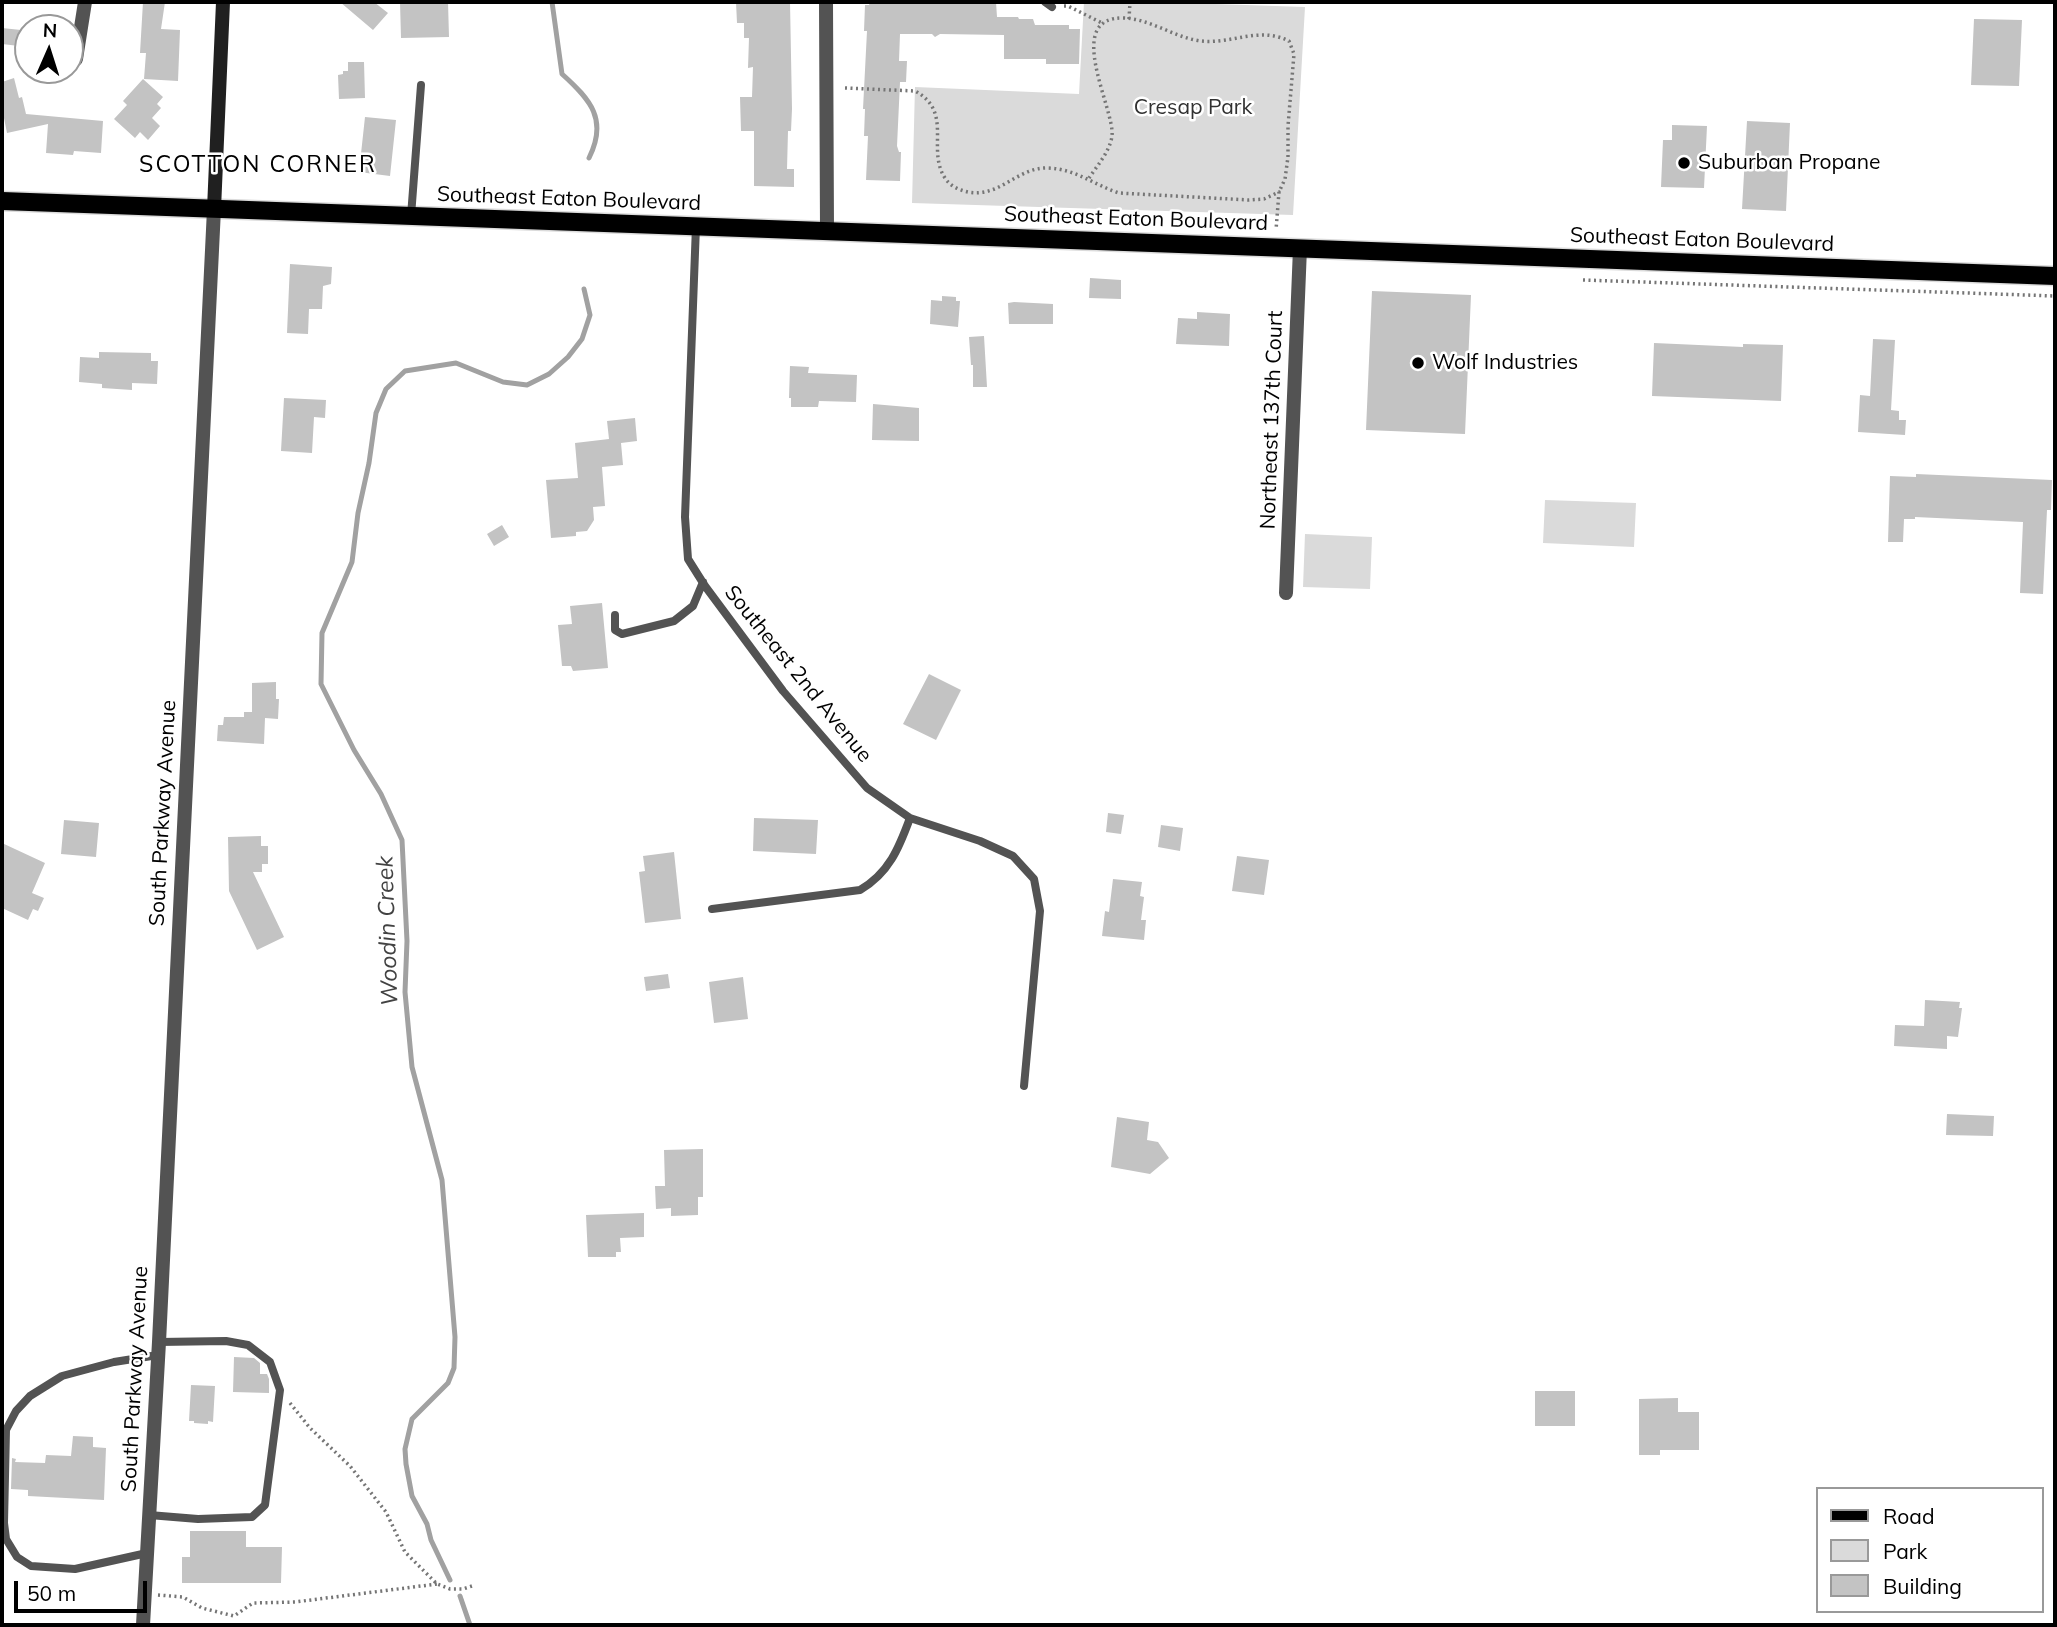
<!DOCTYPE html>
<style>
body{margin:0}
#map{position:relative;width:2057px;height:1627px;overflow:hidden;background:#fff;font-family:Mulish,sans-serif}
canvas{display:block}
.frame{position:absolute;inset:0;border:4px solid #000;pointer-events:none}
.legend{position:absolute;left:1816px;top:1487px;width:228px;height:126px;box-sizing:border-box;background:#fff;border:2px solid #999;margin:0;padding:9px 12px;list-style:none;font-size:21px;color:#000}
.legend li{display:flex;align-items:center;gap:14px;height:35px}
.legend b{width:35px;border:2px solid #999}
.north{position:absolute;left:14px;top:14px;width:70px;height:70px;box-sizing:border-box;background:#fff;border:2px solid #999;border-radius:50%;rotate:3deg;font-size:19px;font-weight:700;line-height:28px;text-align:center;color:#000}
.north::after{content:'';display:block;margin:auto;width:24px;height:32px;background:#000;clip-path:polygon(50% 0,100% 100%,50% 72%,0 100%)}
.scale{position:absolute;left:14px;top:1581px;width:133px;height:32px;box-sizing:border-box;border:4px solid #000;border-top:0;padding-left:9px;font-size:21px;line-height:24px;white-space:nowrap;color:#000;-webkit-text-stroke:5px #fff;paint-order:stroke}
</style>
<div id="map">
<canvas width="2057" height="1627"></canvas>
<div class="frame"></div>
<ul class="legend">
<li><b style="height:9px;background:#000"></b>Road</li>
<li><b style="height:19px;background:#dadada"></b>Park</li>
<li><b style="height:19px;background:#c3c3c3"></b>Building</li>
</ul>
<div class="north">N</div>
<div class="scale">50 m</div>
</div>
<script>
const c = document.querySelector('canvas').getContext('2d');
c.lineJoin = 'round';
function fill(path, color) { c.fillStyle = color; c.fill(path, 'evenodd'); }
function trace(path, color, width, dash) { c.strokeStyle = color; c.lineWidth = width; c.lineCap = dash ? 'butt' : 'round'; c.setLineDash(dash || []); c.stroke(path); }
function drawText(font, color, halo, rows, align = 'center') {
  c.font = font + ' Mulish,sans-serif'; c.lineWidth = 5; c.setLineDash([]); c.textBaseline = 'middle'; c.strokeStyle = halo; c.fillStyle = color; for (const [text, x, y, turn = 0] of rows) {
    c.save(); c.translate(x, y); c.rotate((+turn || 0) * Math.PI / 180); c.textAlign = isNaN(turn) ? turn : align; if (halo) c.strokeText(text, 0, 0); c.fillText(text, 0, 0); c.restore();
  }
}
const green = new Path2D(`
 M1084,2H1156L1305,7L1293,215L912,203L915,87L1079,94Z
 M1545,500L1636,503L1634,547L1543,543Z
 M1305,534L1372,537L1370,589L1303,587Z`);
const stream = new Path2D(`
 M552,2L562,74C591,100 608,120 589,158
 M450,1580L431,1540L427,1524L412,1496L406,1464L405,1449L412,1419L448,1383L454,1368L455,1337L442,1180L412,1067L405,992L407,941L402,840L381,794L354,750L321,684L322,633L352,562L358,513L369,463L376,413L386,389L405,371L456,363L503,382L527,385L549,374L568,357L582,339L590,315L584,289
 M460,1596L470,1625`);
const building = new Path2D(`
 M143,2H165L161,29L180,30L178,81L144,79L146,53H140Z
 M340,2H374L388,13L373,30Z
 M400,2H448L449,37L401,38Z
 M736,2H790L792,109L791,131H788L787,169H794V187L754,186V131H741L740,97H752L753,67L748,68L749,38H744V23H737Z
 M870,2L922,4V2H996L997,17H1018L1019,19H1033L1035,25H1069V29H1080L1079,64H1046V59H1004V35L940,34L935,37L932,34H900L899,61H907L906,82H900L897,146L899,152H901L900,181L866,180L868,136H864L865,109H863L867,31H864L865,5H869Z
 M1974,19L2022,20L2019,86L1971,85Z
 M2,28L21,30L19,46L2,44Z
 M348,62H364L365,98L339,99L338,75L343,74V71H348Z
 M14,78L19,98L22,97L26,114L103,121L101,153L74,151L73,155L46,153L48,124L7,133L4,118L2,119V82Z
 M143,79L163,97L157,104L161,108L152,118L160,126L148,140L140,132L135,138L114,119L127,105L123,101Z
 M365,117L396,120L390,176L359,172Z
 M1747,121L1790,123L1786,211L1742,209Z
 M1672,125L1707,126L1704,188L1661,187L1663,140H1672Z
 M290,264L332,267L331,284L323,286L322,309H309L308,334L287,333Z
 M1090,278L1121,280V299L1089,298Z
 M1372,291L1471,295L1465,434L1366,430Z
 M942,296L956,297V301H960L958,327L930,324L931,300L942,301Z
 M1014,302L1053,304V324H1009L1008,303Z
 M1197,312L1230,314L1229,346L1176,344L1178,318L1197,319Z
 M984,336L987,387H973V365H971L969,337Z
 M1873,339L1895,340L1891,410L1899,411V420H1906L1905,435L1858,432L1860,395L1870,396Z
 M1654,343L1743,347V344L1783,345L1781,401L1652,396Z
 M99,352L151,353V361H158L157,384L132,383V390L102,388V384L79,382L80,357L99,358Z
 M790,366L809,367L808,373L857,375L856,402L819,401L818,407H791V398H789Z
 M284,398L326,400L325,418L314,417L312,453L281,451Z
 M873,404L919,408V441L872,440Z
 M635,418L637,441L621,443L623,465L602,467L605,506L593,507L594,520L587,531L576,532V536L551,538L546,480L578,478L575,443L609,439L607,421Z
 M1916,474L2052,480L2051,510H2047L2043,594L2020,593L2023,522L1915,517V519H1904L1903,542H1888L1890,476L1916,477Z
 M502,525L509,537L494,546L487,534Z
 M602,603L608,668L573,671L571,666H562L558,625L572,624L570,606Z
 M929,674L961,690L936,740L903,724Z
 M276,682V699H279L278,719L265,718L264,744L217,741L218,725H223L224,717H244V712H252V683Z
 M1108,813L1124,815L1121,834L1106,832Z
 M754,818L818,820L816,854L753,851Z
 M64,820L99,823L96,857L61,854Z
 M1161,825L1183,828L1180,851L1158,847Z
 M261,836V846H268V864H262V872H253L284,937L257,950L229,891L228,837Z
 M2,843L45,863L32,893L44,898L38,911L33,909L28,920L2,908Z
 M674,852L681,919L645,923L639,872L645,871L643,856Z
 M1237,856L1269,860L1264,895L1232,891Z
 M1113,879L1142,882L1140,896L1144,897L1141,920H1146L1144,940L1102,936L1105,911L1109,912Z
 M668,974L670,988L646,991L644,977Z
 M743,977L748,1019L714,1023L709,982Z
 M1925,1000L1960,1002L1959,1008H1962L1958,1037L1947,1036V1049L1894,1046L1895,1025L1924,1026Z
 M1947,1114L1994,1116L1993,1136L1946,1135Z
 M1117,1117L1149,1122L1147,1140L1158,1142L1169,1158L1150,1174L1111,1167Z
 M703,1149V1197H698V1215L671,1216V1208L656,1209L655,1186H665L664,1150Z
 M644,1213V1237L620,1238L621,1252H616V1257H588L586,1215Z
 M234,1357L254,1358L260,1363V1374H267L269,1379V1393L233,1392Z
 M191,1385L215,1386L213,1422L208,1421V1424L194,1423V1421H189Z
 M1535,1391H1575V1426H1535Z
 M1678,1398V1412H1699V1450H1660V1455H1639V1399Z
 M73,1436L93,1437V1447L106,1448L104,1500L28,1496V1490L11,1489L12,1458L16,1459L15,1462L45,1463L46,1455L71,1456Z
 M190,1531H246V1547H282L281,1583H182V1557H190Z`);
const path = new Path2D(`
 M1064,6H1068L1104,24
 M1129,19L1130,2
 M845,88L915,91C954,112 926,149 945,178C950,186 959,190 968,192C1000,198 1017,167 1048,168C1076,169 1094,185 1119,193L1249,200L1264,199L1279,192L1276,230
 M1089,178C1097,166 1110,151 1112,136C1115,109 1062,16 1124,18C1149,19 1171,35 1195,40C1228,47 1257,25 1289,41L1294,54L1288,126V157L1285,179L1279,192
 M1583,280L2055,296
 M290,1403L310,1428L350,1466L386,1512L405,1552L437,1584L450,1589H463L475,1585
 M158,1595L183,1597L202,1608L234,1616L253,1603L295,1602L437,1584`);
const service = new Path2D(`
 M1045,2L1052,7
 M411,216L421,85
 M696,226L685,517L688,559L705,586L783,691L867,788L910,818L980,841L1013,856L1034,879L1040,911L1024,1086
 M615,615V630L622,634L674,621L693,606L703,582
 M712,909L860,890C889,873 899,848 910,818
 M149,1515L198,1519L252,1517L265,1505L280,1390L270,1362L248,1345L226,1341L159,1342
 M147,1553L75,1569L31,1566L17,1557L6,1539L4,1523L6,1430L16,1411L30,1396L62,1376L114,1362L158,1355`);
const minor = new Path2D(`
 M826,2L827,230
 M76,59L85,2
 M1286,593L1300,248
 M143,1625L159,1342L214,209`);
const secondary = new Path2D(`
 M214,209L223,2`);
const primary = new Path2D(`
 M2,201L2055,276`);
const markers = [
 [1684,163,7,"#000"],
 [1418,363,7,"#000"]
];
const parkNames = [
 ["Cresap Park",1193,108]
];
const poiNames = [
 ["Suburban Propane",1698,163],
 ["Wolf Industries",1432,363]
];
const streetNames = [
 ["Southeast Eaton Boulevard",569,199,2],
 ["Southeast Eaton Boulevard",1136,219,2],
 ["Southeast Eaton Boulevard",1702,240,2],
 ["Northeast 137th Court",1272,420,-88],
 ["Southeast 2nd Avenue",798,674,51],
 ["South Parkway Avenue",163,813,-87],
 ["South Parkway Avenue",135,1379,-87]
];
const neighbourhoodNames = [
 ["SCOTTON CORNER",258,165]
];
const waterNames = [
 ["Woodin Creek",388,931,-92]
];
fill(green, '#dadada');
trace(stream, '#a1a1a1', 5);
fill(building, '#c3c3c3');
trace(primary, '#dbdbdb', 21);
trace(path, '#757575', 3.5, [2, 3.5]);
trace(service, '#535353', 8);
trace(minor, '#535353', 14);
trace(secondary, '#202020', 14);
trace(primary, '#000', 18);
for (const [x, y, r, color] of markers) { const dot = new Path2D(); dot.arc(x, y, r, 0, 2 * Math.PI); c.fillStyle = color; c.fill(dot); trace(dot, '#fff', 2.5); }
drawText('21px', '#313131', '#fff', parkNames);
drawText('21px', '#000', '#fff', poiNames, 'left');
drawText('21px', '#000', '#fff', streetNames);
c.letterSpacing = '2px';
drawText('23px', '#000', '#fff', neighbourhoodNames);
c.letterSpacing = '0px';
drawText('italic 23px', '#424242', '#fff', waterNames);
</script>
